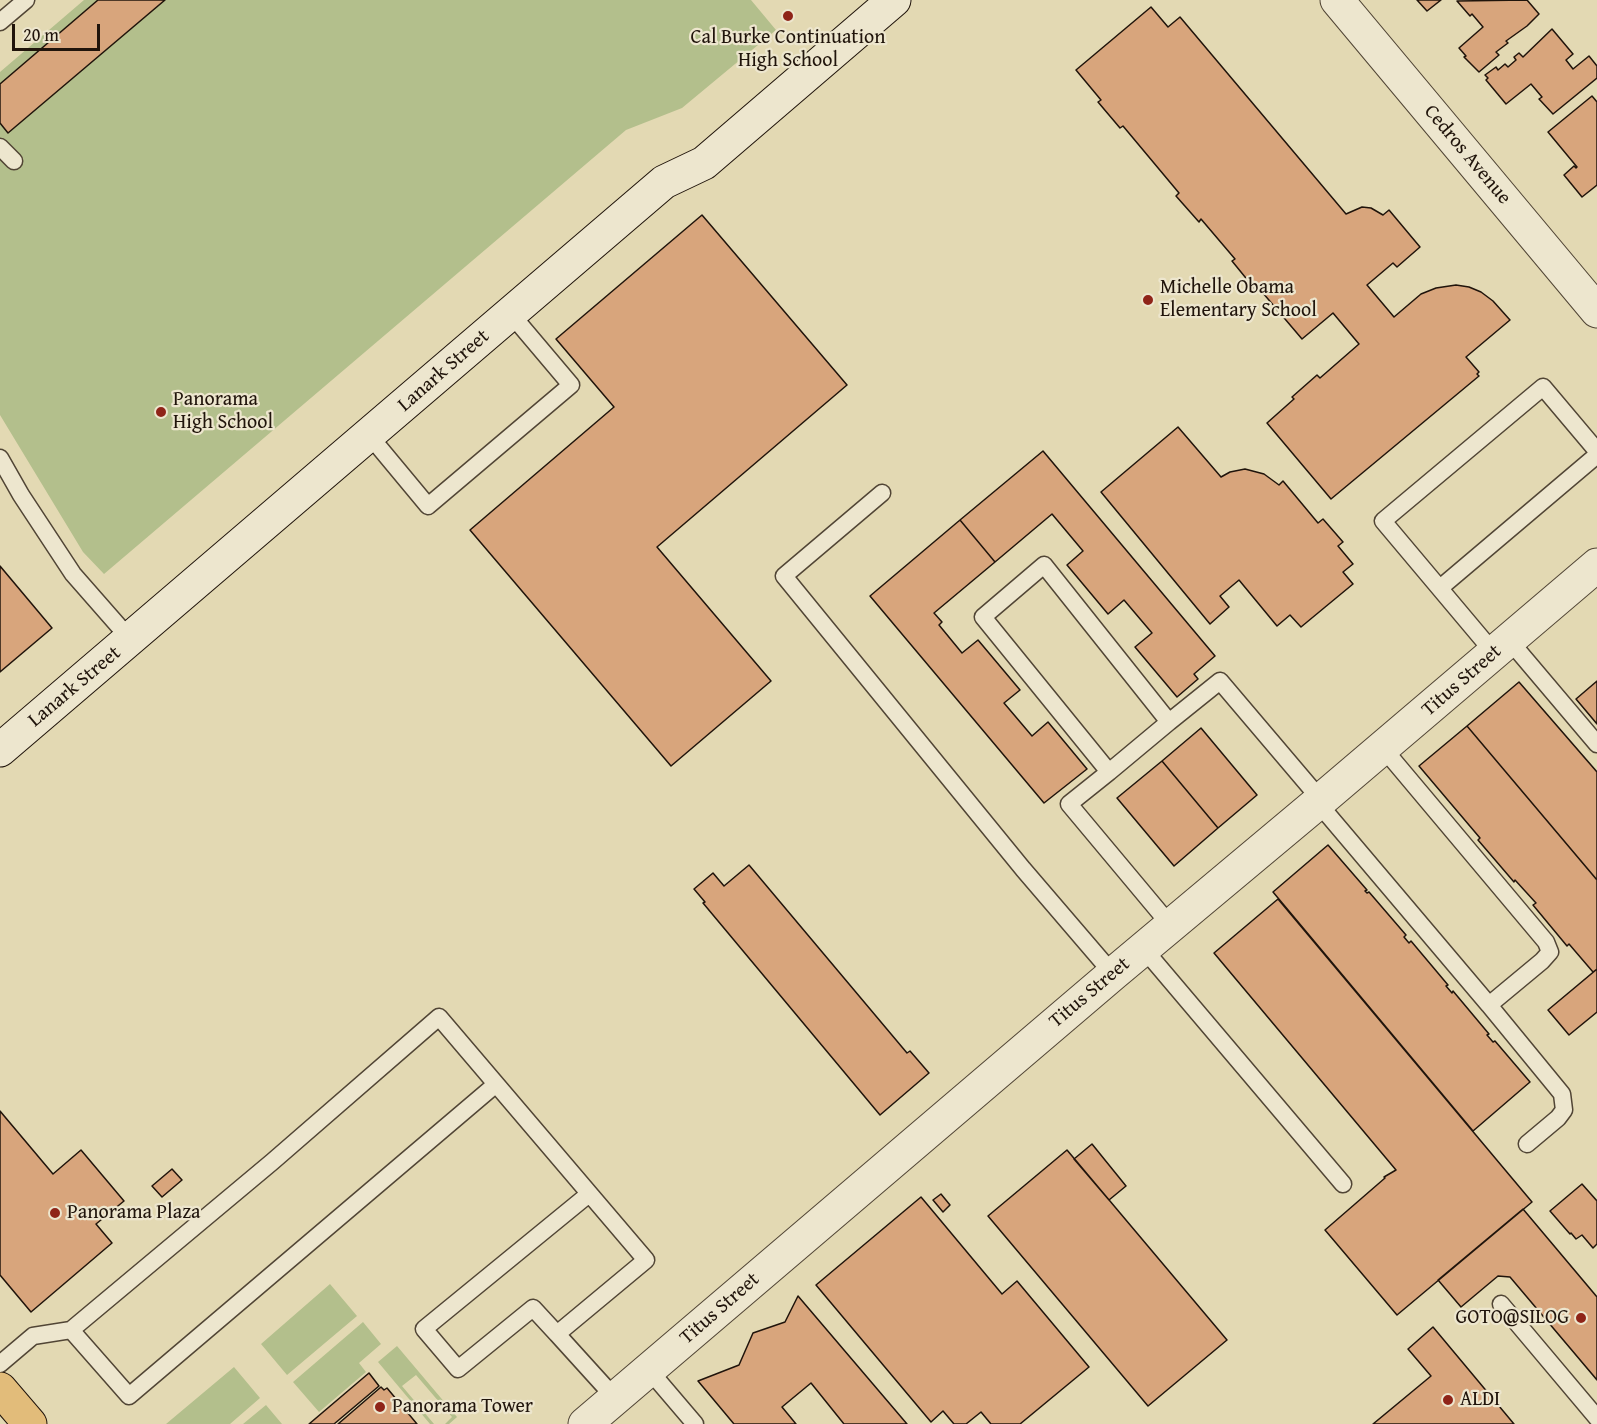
<!DOCTYPE html>
<style>
body{margin:0}
#map{position:relative;width:1597px;height:1424px;overflow:hidden;background:#e3d9b3;font-family:"Gentium Book Plus",serif}
canvas{display:block}
.scale{position:absolute;left:12px;top:24px;width:88px;height:27px;box-sizing:border-box;border:3px solid #20140b;border-top:0;padding-left:8px;font-size:18px;line-height:21px;white-space:nowrap;color:#20140b;-webkit-text-stroke:4px #ede6ce;paint-order:stroke}
</style>
<div id="map">
<canvas width="1597" height="1424"></canvas>
<div class="scale">20 m</div>
</div>
<script>
const c = document.querySelector('canvas').getContext('2d');
c.lineJoin = 'round';
function fill(path, color) { c.fillStyle = color; c.fill(path, 'evenodd'); }
function trace(path, color, width, dash) { c.strokeStyle = color; c.lineWidth = width; c.lineCap = dash ? 'butt' : 'round'; c.setLineDash(dash || []); c.stroke(path); }
function drawText(font, color, halo, rows, align = 'center') {
  c.font = font + ' "Gentium Book Plus",serif'; c.lineWidth = 4.5; c.setLineDash([]); c.textBaseline = 'middle'; c.strokeStyle = halo; c.fillStyle = color; for (const [text, x, y, turn = 0] of rows) {
    c.save(); c.translate(x, y); c.rotate((+turn || 0) * Math.PI / 180); c.textAlign = isNaN(turn) ? turn : align; if (halo) c.strokeText(text, 0, 0); c.fillText(text, 0, 0); c.restore();
  }
}
const green = new Path2D(`
 M84,0H751L776,30L682,108L626,130L104,574L83,552L0,415V72Z
 M330,1284L357,1316L287,1375L261,1344Z
 M363,1322L381,1344L359,1363L366,1372L319,1412L293,1382Z
 M397,1346L457,1417L449,1424H445L452,1417L416,1375L402,1386L434,1424H430L378,1362Z
 M234,1367L260,1398L230,1424H166Z
 M266,1405L282,1424H243Z`);
const building = new Path2D(`
 M98,0H165L8,133L0,123V84Z
 M1417,0H1441L1427,11Z
 M1527,0L1539,14L1527,26L1506,41L1508,43L1496,52L1499,55L1479,72L1464,57L1466,56L1459,48L1483,27L1472,14L1470,16L1457,1Z
 M1151,7L1168,27L1180,17L1346,214L1362,207L1371,208L1383,215L1389,210L1420,247L1397,267L1393,263L1367,285L1394,317L1421,294L1436,288L1456,285L1469,287L1481,292L1493,301L1510,320L1466,357L1479,372L1477,374L1479,376L1331,499L1267,423L1294,399L1292,397L1317,375L1320,378L1359,344L1333,313L1302,339L1257,286L1254,288L1232,261L1235,259L1201,219L1199,222L1176,196L1179,193L1123,126L1120,128L1098,102L1101,100L1076,70Z
 M1552,29L1573,54L1566,60L1573,69L1589,56L1597,66V78L1553,114L1539,99L1542,97L1531,84L1506,104L1486,80L1488,78L1485,75L1496,67L1498,70L1505,64L1508,67L1516,60L1514,57L1519,53L1523,57Z
 M1592,96L1597,102V185L1582,197L1564,175L1574,166L1576,168L1577,167L1548,132Z
 M702,215L847,385L657,547L771,681L671,766L470,530L614,407L556,339Z
 M1178,427L1221,477L1230,472L1245,469L1264,474L1279,485L1283,481L1318,523L1323,519L1343,542L1338,546L1353,564L1343,572L1353,584L1301,627L1290,615L1277,626L1239,580L1220,596L1229,607L1210,624L1101,492Z
 M1043,451L1215,656L1194,674L1198,679L1177,697L1135,647L1152,633L1124,600L1108,614L1067,565L1083,551L1052,514L995,562L960,520Z
 M960,520L995,562L934,613L942,622L939,625L962,653L978,640L1020,690L1004,703L1032,736L1048,722L1087,769L1044,803L870,596Z
 M0,566L52,628L0,672Z
 M1597,681V724L1576,699Z
 M1519,682L1597,772V880L1467,726Z
 M1467,726L1597,880V969L1593,972L1569,944L1567,946L1533,905L1536,903L1515,880L1514,882L1478,840L1480,838L1419,766Z
 M1201,728L1257,795L1218,828L1162,761Z
 M1162,761L1218,828L1174,866L1117,798Z
 M1328,845L1367,890L1365,891L1367,893L1369,892L1406,935L1404,937L1409,943L1411,941L1448,985L1446,986L1452,993L1453,991L1489,1034L1487,1035L1493,1042L1495,1041L1530,1082L1473,1131L1273,892Z
 M749,865L907,1053L910,1051L929,1073L880,1115L703,903L705,902L694,889L713,873L724,886Z
 M1278,899L1532,1202L1397,1315L1325,1230L1385,1178L1384,1177L1396,1170L1214,953Z
 M1597,969V1012L1569,1035L1548,1010Z
 M0,1111L53,1174L81,1150L124,1201L96,1224L112,1243L31,1312L0,1275Z
 M1092,1144L1126,1186L1109,1200L1074,1159Z
 M1067,1150L1227,1340L1148,1406L988,1216Z
 M172,1169L182,1180L162,1197L152,1186Z
 M1582,1184L1597,1201V1244L1593,1248L1582,1235L1576,1239L1571,1233L1570,1234L1550,1211Z
 M941,1194L950,1205L943,1212L933,1200Z
 M921,1197L1002,1294L1017,1281L1089,1367L1020,1424H991L981,1412L966,1424H954L943,1411L931,1422L816,1285Z
 M1523,1209L1597,1297V1380L1510,1277L1498,1276L1461,1307L1438,1280Z
 M798,1296L907,1424H844L811,1383L782,1407L796,1424H734L698,1381L739,1365L753,1333L785,1322Z
 M1433,1327L1514,1424H1373L1431,1376L1408,1349Z
 M369,1373L379,1386L334,1424H309Z
 M381,1387L384,1390L387,1388L417,1424H338Z`);
const lane = new Path2D(`
 M0,22L26,0
 M0,147L14,161
 M369,435L428,506L571,385L511,314
 M0,458L21,495L73,574L130,639
 M882,493L784,576L1023,869L1113,974
 M1440,588L1597,455
 M1509,640L1597,744
 M1494,653L1383,521L1543,387L1597,451
 M1383,748L1546,942L1550,952L1542,961L1489,1005L1562,1094L1564,1110L1558,1118L1527,1144
 M1109,772L1169,722
 M1318,803L1489,1005
 M1171,926L1069,804L1109,772L983,617L1044,565L1169,722L1220,681L1321,800
 M1143,948L1343,1184
 M1501,1304L1597,1418
 M71,1330L129,1396L495,1085
 M557,1334L533,1308L458,1369L424,1329L589,1194
 M0,1364L33,1336L71,1330L272,1162L439,1017L646,1260L557,1334L615,1398
 M649,1370L695,1424`);
const street = new Path2D(`
 M1337,0L1597,311
 M585,1424L1113,974L1321,800L1597,565`);
const secondary = new Path2D(`
 M0,750L664,182L704,163L894,0`);
const primary = new Path2D(`
 M0,1389L30,1424`);
const markers = [
 [788,16,6,"#8f2418"],
 [1148,300,6,"#8f2418"],
 [161,412,6,"#8f2418"],
 [55,1213,6,"#8f2418"],
 [1581,1318,6,"#8f2418"],
 [1448,1400,6,"#8f2418"],
 [380,1407,6,"#8f2418"]
];
const poiNames = [
 ["Cal Burke Continuation",788,38,"center"],
 ["High School",788,61,"center"],
 ["Michelle Obama",1160,288],
 ["Elementary School",1160,311],
 ["Panorama",173,400],
 ["High School",173,423],
 ["Panorama Plaza",67,1213],
 ["GOTO@SILOG",1569,1318,"right"],
 ["ALDI",1460,1400],
 ["Panorama Tower",392,1407]
];
const streetNames = [
 ["Cedros Avenue",1467,155,50],
 ["Lanark Street",444,371,-41],
 ["Titus Street",1462,681,-41],
 ["Lanark Street",75,687,-40],
 ["Titus Street",1090,993,-40],
 ["Titus Street",720,1309,-41]
];
fill(green, '#b3bf8c');
fill(building, '#d8a57c');
trace(building, '#20140b', 1.5);
trace(lane, '#514535', 19);
trace(street, '#514535', 35);
trace(secondary, '#20140b', 35);
trace(primary, '#20140b', 35);
trace(lane, '#ede6ce', 16);
trace(street, '#ede6ce', 33);
trace(secondary, '#ede6ce', 33);
trace(primary, '#e2bc7a', 33);
for (const [x, y, r, color] of markers) { const dot = new Path2D(); dot.arc(x, y, r, 0, 2 * Math.PI); c.fillStyle = color; c.fill(dot); trace(dot, '#ede6ce', 2); }
drawText('20px', '#20140b', '#ede6ce', poiNames, 'left');
drawText('20px', '#20140b', '#ede6ce', streetNames);
</script>
